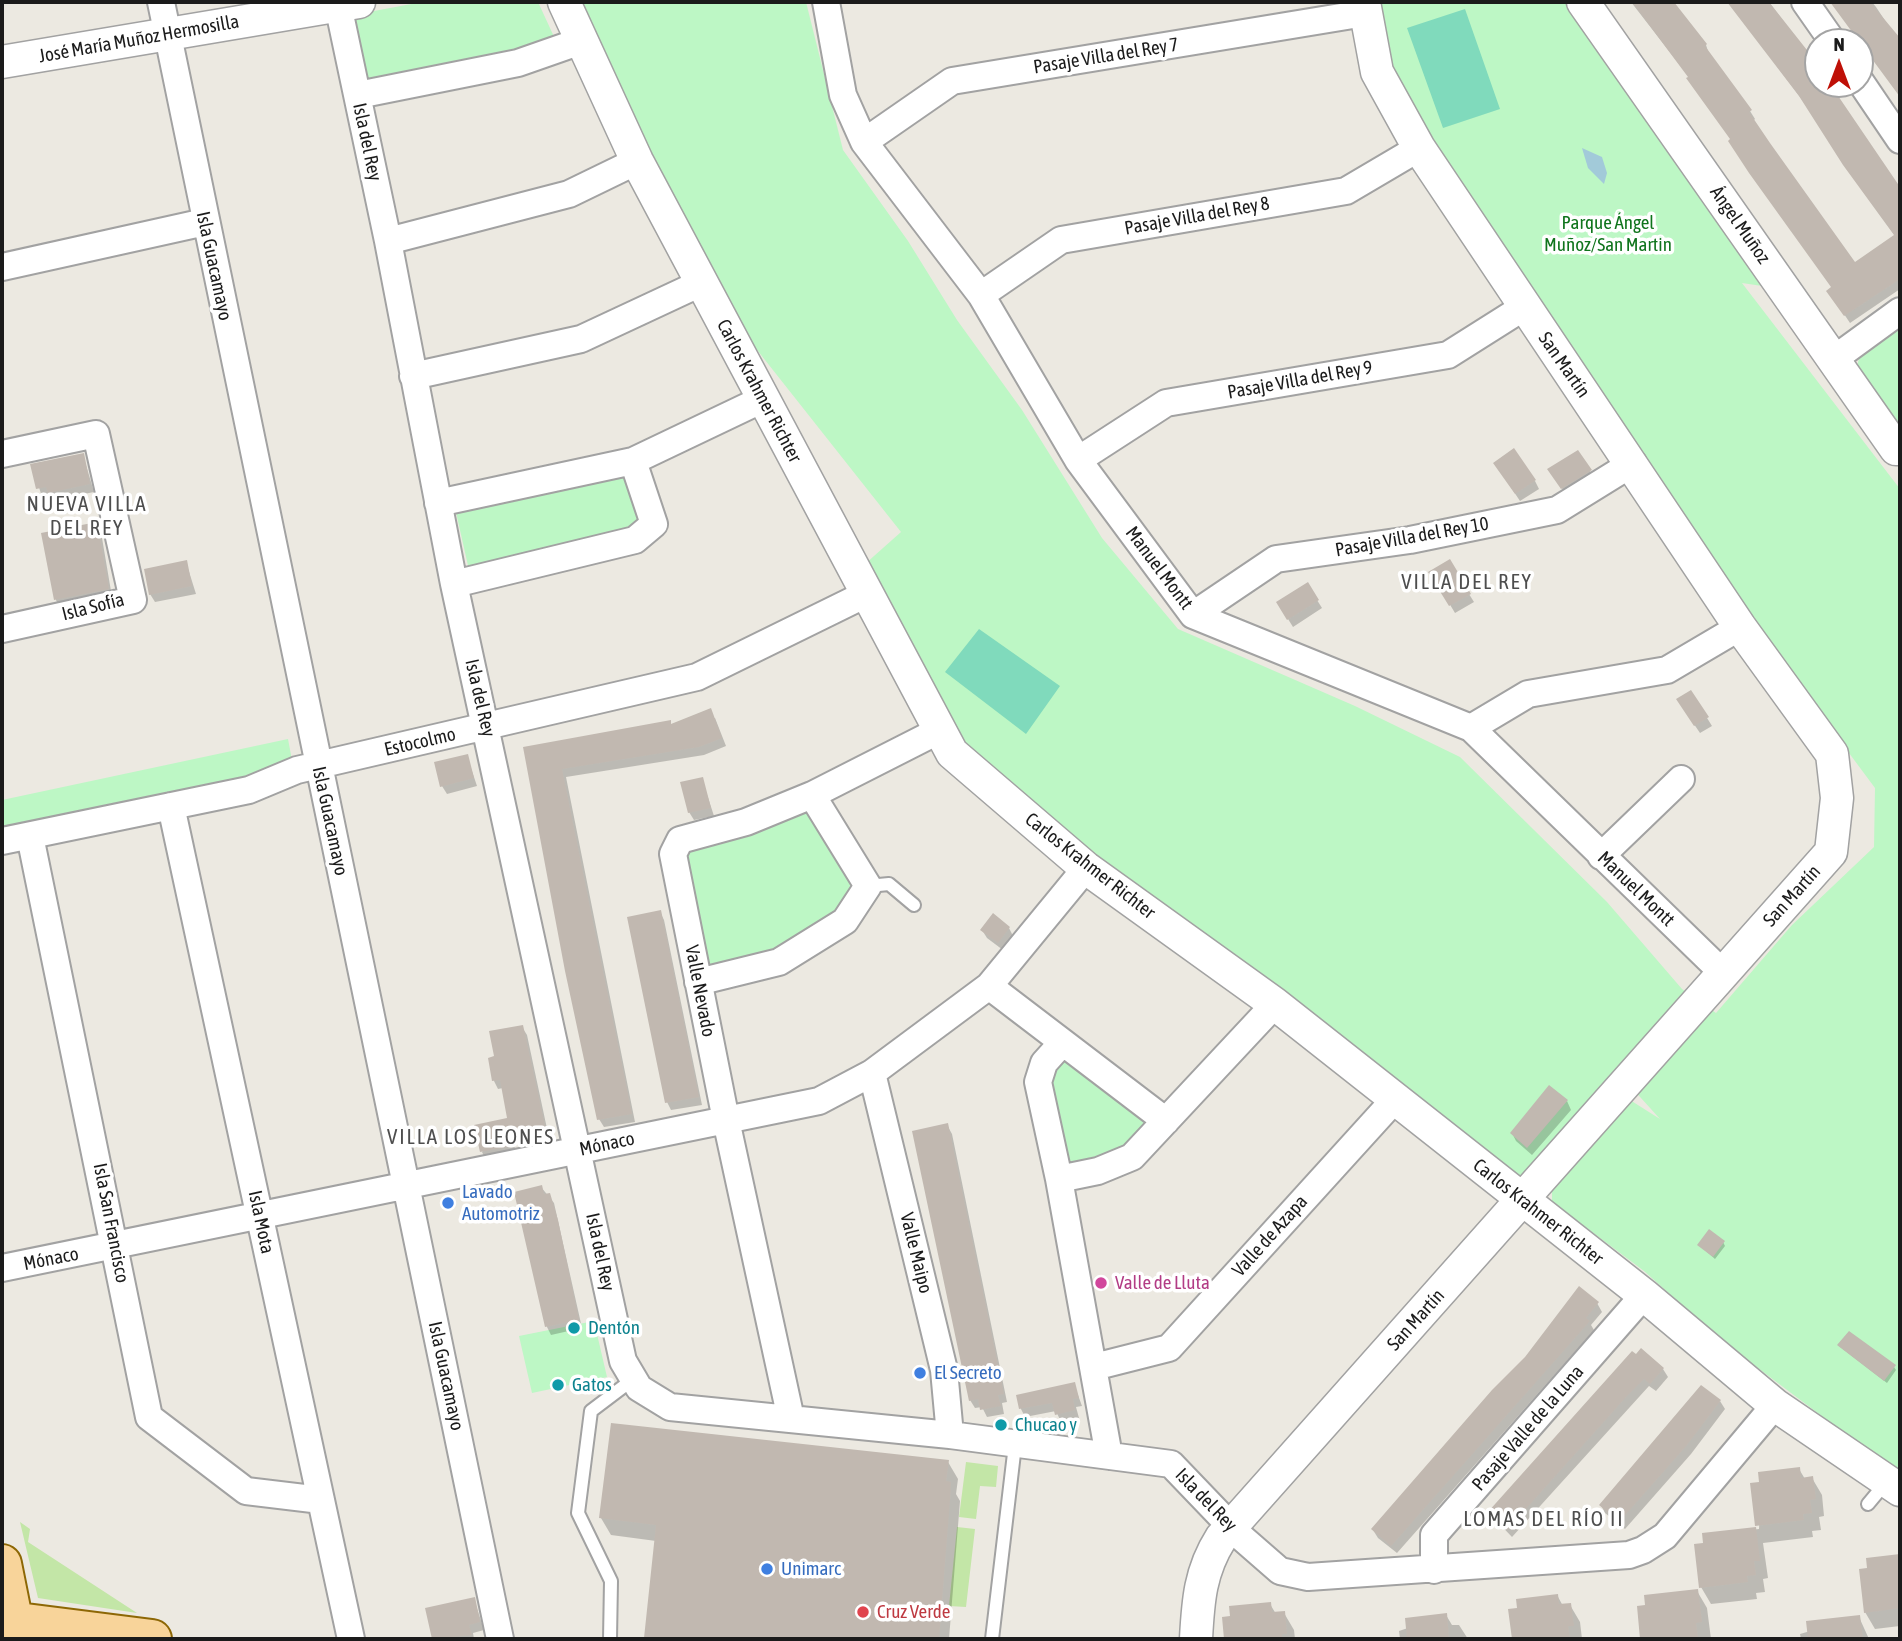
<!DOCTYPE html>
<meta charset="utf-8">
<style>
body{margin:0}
#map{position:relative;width:1902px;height:1641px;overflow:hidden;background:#ece9e1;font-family:"Asap Condensed",sans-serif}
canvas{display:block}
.frame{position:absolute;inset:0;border:4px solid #1b1b1b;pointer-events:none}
.north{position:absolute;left:1804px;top:28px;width:70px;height:70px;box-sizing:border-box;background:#fff;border:2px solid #a4a4a4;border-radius:50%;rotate:0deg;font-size:19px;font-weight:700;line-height:28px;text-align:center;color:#1b1b1b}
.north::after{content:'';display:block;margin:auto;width:24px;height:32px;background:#bf1007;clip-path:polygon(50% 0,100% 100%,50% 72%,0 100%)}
</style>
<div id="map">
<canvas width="1902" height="1641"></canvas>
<div class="frame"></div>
<div class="north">N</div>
</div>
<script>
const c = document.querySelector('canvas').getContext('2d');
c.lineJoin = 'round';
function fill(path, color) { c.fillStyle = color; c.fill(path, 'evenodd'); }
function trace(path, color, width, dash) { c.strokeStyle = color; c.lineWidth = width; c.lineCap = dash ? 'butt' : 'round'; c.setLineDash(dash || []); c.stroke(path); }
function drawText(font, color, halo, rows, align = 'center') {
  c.font = font + ' "Asap Condensed",sans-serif'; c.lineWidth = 7; c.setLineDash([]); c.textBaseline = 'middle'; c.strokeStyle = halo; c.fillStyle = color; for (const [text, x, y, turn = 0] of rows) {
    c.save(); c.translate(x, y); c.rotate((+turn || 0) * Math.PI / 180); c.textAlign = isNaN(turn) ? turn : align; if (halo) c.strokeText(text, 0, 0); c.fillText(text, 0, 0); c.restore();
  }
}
const grass = new Path2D(`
 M966,1462L998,1466L996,1487L980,1486L976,1519L959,1517Z
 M20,1522L30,1529L28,1542L137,1613L38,1598Z
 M957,1527L975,1529L966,1607L949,1606Z`);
const park = new Path2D(`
 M422,2H538L556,41L365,84L351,24L358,14Z
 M578,2H806L843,150L908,241L957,320L1022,410L1102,538L1178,629L1355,706L1460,757L1607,902L1682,989L1716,1013L1792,925L1874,847L1875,788L1791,675L1392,80L1374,2H1567L1762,286L1742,283L1900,489V1475L1722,1341L1644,1271L1552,1202V1184L1630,1100L1660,1119L1622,1077L1526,1180L1516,1181L1091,857L957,744L865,564L901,532L716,298Z
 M1900,324V427L1890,425L1856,370L1861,351Z
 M623,471L644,517L630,537L469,570L455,508Z
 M288,739L295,776L2,835V800Z
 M800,808L816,812C825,828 853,869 853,885C853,906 800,946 780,953C763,961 718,971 702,964L681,863L694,846Z
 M1071,1058L1148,1116L1151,1128L1126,1155L1077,1170L1061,1162L1044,1080L1056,1059Z
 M594,1321L607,1377L532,1393L519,1336Z`);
const pitch = new Path2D(`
 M1465,9L1500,109L1443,128L1407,28Z
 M979,629L1060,686L1026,734L945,672Z`);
const water = new Path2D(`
 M1582,148L1602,157L1607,173L1604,184L1588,168Z`);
const shadow = new Path2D(`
 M1631,2H1672L1706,45L1709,54L1750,111L1755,119L1753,121L1855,264L1895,236L1806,105L1729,2H1769L1818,67V84H1829L1900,190V289L1850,323L1834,299L1833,288L1690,78Z
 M1835,2H1872L1876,7L1900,43V95Z
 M83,455L94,492L54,500L51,495L42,497L32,465Z
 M1550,470L1590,471L1595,479L1567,496Z
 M1500,471L1535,481L1539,489L1520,501Z
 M97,524L101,532L112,597L60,608L56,600L43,535Z
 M186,562L196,594L155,602L150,594Z
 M1449,562L1474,602L1455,613L1431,573Z
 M1307,584L1322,608L1293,627L1278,603Z
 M1691,692L1712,726L1700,733L1683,708Z
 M715,718L726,746L704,755L566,777L635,1122L604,1127L599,1119L525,748L670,722L672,726Z
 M467,756L477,786L447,794L442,786Z
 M702,779L714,816L694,820L689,812Z
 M660,912L664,920L702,1105L671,1110L667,1102Z
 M1009,928L1013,936L1003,950L987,938L982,930Z
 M522,1027L527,1035L549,1138L514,1144L516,1154L486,1160L482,1152L509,1120L503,1088L498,1089L494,1081L496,1058Z
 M1567,1101L1571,1110L1532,1155L1516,1141L1512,1133Z
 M947,1125L952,1134L1007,1402L1002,1403L1004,1414L987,1417L982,1407L975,1408L970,1400Z
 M541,1187L554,1203L582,1328L551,1335L547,1327L517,1193Z
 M1723,1242L1725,1246L1715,1259L1699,1245Z
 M1597,1303L1602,1312L1591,1325L1594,1330L1397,1553L1378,1538L1373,1530Z
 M1839,1346L1894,1367L1896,1370L1887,1383Z
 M1632,1354L1663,1369L1668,1377L1656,1391L1649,1386L1512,1537L1489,1513Z
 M1074,1384L1082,1406L1076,1407L1079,1418L1061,1422L1056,1411L1025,1417L1021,1409L1018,1396Z
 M1720,1401L1725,1409L1691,1454L1625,1529L1605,1513L1601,1505Z
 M948,1462L958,1479L956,1494L960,1501L949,1639H647L656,1541L611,1535L601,1518Z
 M1799,1469L1805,1479L1812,1478L1822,1495L1824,1516L1819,1517L1821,1530L1812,1531L1813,1537L1763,1543L1768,1578L1763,1579L1765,1592L1756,1593L1757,1599L1711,1604L1701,1587L1704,1535L1759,1529L1761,1483Z
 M1900,1556V1626L1875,1629L1865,1612L1868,1560Z
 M1697,1591L1707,1608L1711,1639H1642L1639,1608Z
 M1557,1595L1563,1606L1570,1605L1580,1622L1582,1639H1514L1510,1611Z
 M474,1599L484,1630L473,1633L474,1639H434L427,1610Z
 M1270,1604L1276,1614L1284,1613L1294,1630L1295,1639H1226L1224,1619Z
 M1446,1615L1452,1625H1459L1468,1639H1400L1399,1631Z
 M1859,1617L1869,1639H1801L1800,1634Z`);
const building = new Path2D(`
 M1632,2H1674L1707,44L1705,46L1752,110L1749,112L1770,143L1855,262L1894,235L1843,165L1799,96L1727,2H1769L1818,64V84H1830L1900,187V279L1844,316L1826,291L1831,287L1749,173L1728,141L1730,139L1686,78L1688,77Z
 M1830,2H1870L1900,38V97Z
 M1514,448L1536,480L1515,494L1493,463Z
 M1578,450L1592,470L1561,489L1547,469Z
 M84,453L90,484L48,493L46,487L36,489L30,464Z
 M97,522L109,589L54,600L41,533Z
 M1450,559L1471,594L1449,606L1428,572Z
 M187,560L192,586L149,595L144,569Z
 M1308,582L1319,600L1287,620L1276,602Z
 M1691,690L1709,717L1694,726L1676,699Z
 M711,708L722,738L699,747L562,769L632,1114L597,1120L565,971L523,747L671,720V724Z
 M468,754L474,778L440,787L434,762Z
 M703,777L711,808L688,813L680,782Z
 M661,910L699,1097L665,1103L627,917Z
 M993,913L1010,927L998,943L980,930Z
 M523,1025L546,1130L511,1136L513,1146L480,1152L474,1125L507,1118L500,1080L492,1081L488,1058L494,1056L489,1031Z
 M1549,1085L1568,1100L1527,1148L1510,1133Z
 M948,1123L1004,1394L998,1395L1001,1406L980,1410L978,1399L969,1401L912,1131Z
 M542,1185L544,1194L550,1193L558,1220L579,1320L545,1327L514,1192Z
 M1709,1229L1725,1241L1713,1257L1697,1245Z
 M1579,1286L1599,1302L1586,1318L1590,1321L1391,1546L1371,1529L1492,1390L1525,1357Z
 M1849,1331L1896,1365L1884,1381L1837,1345Z
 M1641,1348L1664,1368L1650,1384L1644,1379L1626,1397L1507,1530L1487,1513L1632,1351L1636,1354Z
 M1075,1382L1079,1398L1073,1399L1075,1410L1055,1415L1052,1403L1019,1409L1016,1395Z
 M1701,1385L1721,1400L1687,1445L1619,1522L1599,1505Z
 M611,1423L949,1460L946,1481L951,1482L950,1499L939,1639L644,1638L656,1525L599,1518Z
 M1800,1467L1801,1478L1813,1476L1816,1499L1810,1500L1812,1513L1803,1514L1804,1520L1755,1526L1750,1483L1759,1482L1758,1472Z
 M1756,1527L1760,1561H1754L1756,1575L1747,1576L1748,1582L1699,1588L1694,1544L1703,1543L1702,1533Z
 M1900,1554V1608L1864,1613L1859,1569L1867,1568L1866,1558Z
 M1698,1589L1702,1622L1696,1623L1698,1637L1640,1639L1637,1606L1645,1605L1644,1595Z
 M1558,1594L1559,1604L1571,1603L1574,1626H1568L1570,1639H1512L1508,1609L1517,1608L1516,1599Z
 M475,1597L480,1622L469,1625L472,1635L432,1639L425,1608Z
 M1271,1602L1272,1612L1285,1611L1287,1634H1282V1639H1224L1222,1617L1230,1616L1229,1606Z
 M1447,1613L1449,1639H1407L1405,1618Z
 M1860,1615L1863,1639H1808L1806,1621Z`);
const service = new Path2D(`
 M868,886L889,884L914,905
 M1868,1504L1888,1480
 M610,1639L611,1581L578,1513L591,1411L632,1380
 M992,1639L1015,1445`);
const minor = new Path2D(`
 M161,2L500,1639
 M826,2L843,95L864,142L981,295L1078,460L1193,615L1471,728L1722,972
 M1805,2L1833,42
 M338,5L388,241L454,584L623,1361L639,1388L670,1407L950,1435L1171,1464L1241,1537L1280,1571L1308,1577L1629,1555L1643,1550L1665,1536L1775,1405
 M1860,81L1900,140
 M358,95L518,63L581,41
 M864,142L952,81L1365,13
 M388,241L569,194L637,161
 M2,267L205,222
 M981,295L1061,240L1346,191L1419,148
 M1834,359L1900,311
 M413,376L581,339L701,283
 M2,454L96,434L133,600L2,629
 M1078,460L1166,403L1448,355L1524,307
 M438,503L633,461L763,399
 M454,584L635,540L654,524L633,461
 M1193,615L1276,559L1410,540L1557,510L1633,463
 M1471,728L1528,694L1667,670L1740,627
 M171,806L351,1639
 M30,836L149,1417L246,1491L321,1500
 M2,841L249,790L297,770L697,677L866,594
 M1601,856L1681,779
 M698,982L779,962L845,921L868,886L812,795
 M989,986L1166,1121
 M1062,1043L1044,1063L1038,1082L1059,1179L1109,1456
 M872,1073L944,1370L950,1435
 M1059,1179L1098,1171L1132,1157L1275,1004
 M2,1268L819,1101L872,1073L989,986L1086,868
 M1094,1367L1169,1348L1396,1098
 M791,1419L726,1120L673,854L680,840L746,822L812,795L938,731
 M1434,1570V1535L1644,1295`);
const tertiary = new Path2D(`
 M564,2L637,161L952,753L1086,868L1275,1004L1644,1295L1775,1405L1900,1490
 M1583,2L1896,449H1900
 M2,62L359,2
 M1196,1639C1198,1601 1200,1571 1221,1538L1831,852L1837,798L1832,754L1740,627L1419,148L1377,72L1364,2`);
const primary = new Path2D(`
 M2,1564L17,1639
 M2,1620L152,1639`);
const markers = [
 [448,1203,7,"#3f7fe0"],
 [1101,1283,7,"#d1479c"],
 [574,1328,7,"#0f9aa8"],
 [920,1373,7,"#3f7fe0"],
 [558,1385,7,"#0f9aa8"],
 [1001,1425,7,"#0f9aa8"],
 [767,1569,7,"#3f7fe0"],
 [863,1612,7,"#e0444e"]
];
const streetNames = [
 ["José María Muñoz Hermosilla",139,39,-10],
 ["Pasaje Villa del Rey 7",1106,56,-9],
 ["Isla del Rey",367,142,78],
 ["Pasaje Villa del Rey 8",1197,216,-10],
 ["Ángel Muñoz",1740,225,55],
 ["Isla Guacamayo",214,266,78],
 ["San Martín",1564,365,55],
 ["Pasaje Villa del Rey 9",1300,380,-10],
 ["Carlos Krahmer Richter",759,391,62],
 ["Pasaje Villa del Rey 10",1412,537,-10],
 ["Manuel Montt",1159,568,53],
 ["Isla Sofía",93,607,-14],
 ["Isla del Rey",480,698,77],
 ["Estocolmo",420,742,-13],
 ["Isla Guacamayo",330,821,78],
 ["Carlos Krahmer Richter",1090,866,38],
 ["Manuel Montt",1636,889,44],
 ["San Martín",1792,896,-48],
 ["Valle Nevado",700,991,79],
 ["Mónaco",607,1144,-12],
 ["Carlos Krahmer Richter",1538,1212,38],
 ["Isla Mota",261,1222,78],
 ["Isla San Francisco",111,1223,79],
 ["Valle de Azapa",1270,1236,-48],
 ["Isla del Rey",600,1252,78],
 ["Valle Maipo",916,1253,76],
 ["Mónaco",51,1259,-11],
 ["San Martín",1416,1320,-48],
 ["Isla Guacamayo",446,1376,78],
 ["Pasaje Valle de la Luna",1528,1428,-49],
 ["Isla del Rey",1206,1500,46]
];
const parkNames = [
 ["Parque Ángel",1608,223],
 ["Muñoz/San Martin",1608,245]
];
const shopNames = [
 ["Lavado",462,1192],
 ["Automotriz",462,1214],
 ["El Secreto",934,1373],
 ["Unimarc",781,1569]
];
const hotelNames = [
 ["Valle de Lluta",1115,1283]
];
const cultureNames = [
 ["Dentón",588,1328],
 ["Gatos",572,1385],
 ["Chucao y",1015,1425]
];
const healthNames = [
 ["Cruz Verde",877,1612]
];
const neighbourhoodNames = [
 ["NUEVA VILLA",87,504],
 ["DEL REY",87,528],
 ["VILLA DEL REY",1467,582],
 ["VILLA LOS LEONES",471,1137],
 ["LOMAS DEL RÍO II",1544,1519]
];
fill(grass, '#c3e6a7');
fill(park, '#bdf7c5');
fill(pitch, '#80dabc');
fill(water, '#a2cad9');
fill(shadow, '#0003');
fill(building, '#c1b8b0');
trace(service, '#a2a2a2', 16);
trace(minor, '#a2a2a2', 30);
trace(tertiary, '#a2a2a2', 35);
trace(primary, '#8d6705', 42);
trace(service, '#fff', 12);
trace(minor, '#fff', 26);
trace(tertiary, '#fff', 32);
trace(primary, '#f8d49a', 38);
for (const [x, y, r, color] of markers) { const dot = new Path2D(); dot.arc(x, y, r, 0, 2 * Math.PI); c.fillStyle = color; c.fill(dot); trace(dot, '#fff', 2.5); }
drawText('19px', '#1b1b1b', '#fff', streetNames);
drawText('19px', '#0f741c', '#fff', parkNames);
drawText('19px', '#366cbe', '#fff', shopNames, 'left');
drawText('19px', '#b23c85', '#fff', hotelNames, 'left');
drawText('19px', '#0d838f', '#fff', cultureNames, 'left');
drawText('19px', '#be3a42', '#fff', healthNames, 'left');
c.letterSpacing = '2px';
drawText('21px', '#4e4e4e', '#fff', neighbourhoodNames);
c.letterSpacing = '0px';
</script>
